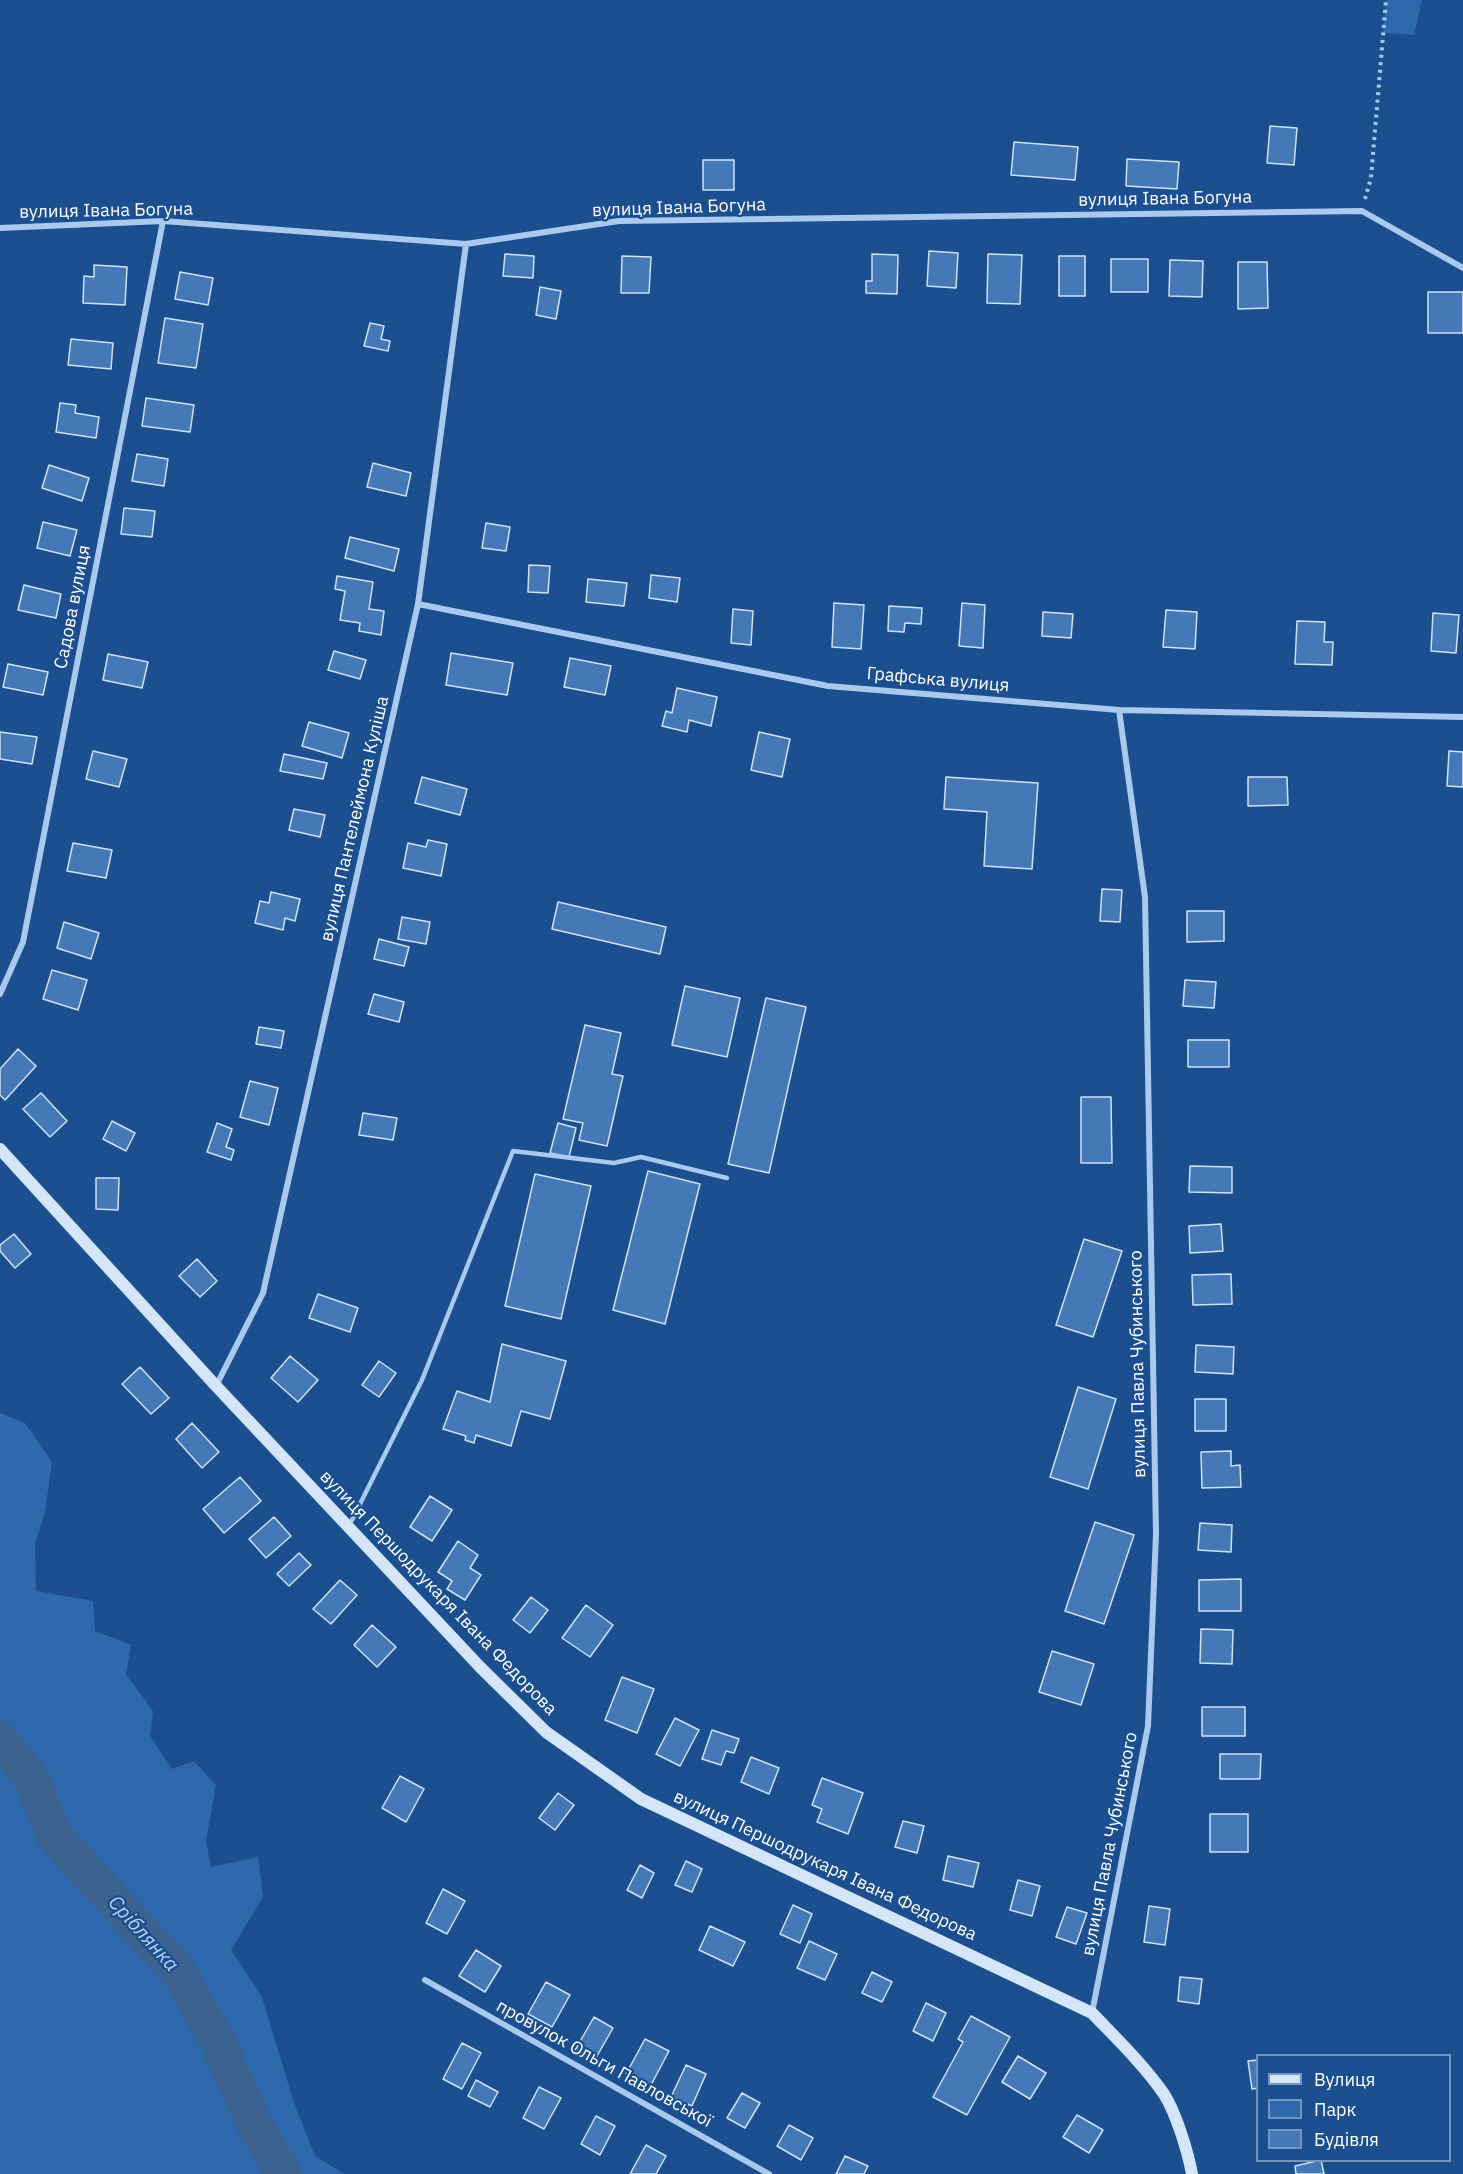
<!DOCTYPE html>
<meta charset="utf-8">
<style>
body{margin:0}
#map{position:relative;width:1463px;height:2174px;overflow:hidden;background:#1b4f8f;font-family:"IBM Plex Sans",sans-serif}
canvas{display:block}
.legend{position:absolute;left:1256px;top:2054px;width:195px;height:108px;box-sizing:border-box;background:#1b4f8f;border:2px solid #7695bc;margin:0;padding:8px 10px;list-style:none;font-size:18px;color:#fff}
.legend li{display:flex;align-items:center;gap:12px;height:30px}
.legend b{width:30px;border:2px solid #7695bc}
</style>
<div id="map">
<canvas width="1463" height="2174"></canvas>
<ul class="legend">
<li><b style="height:8px;background:#d6e6fa"></b>Вулиця</li>
<li><b style="height:16px;background:#2e69ad"></b>Парк</li>
<li><b style="height:16px;background:#4478b7"></b>Будівля</li>
</ul>
</div>
<script>
const c = document.querySelector('canvas').getContext('2d');
c.lineJoin = 'round';
function fill(path, color) { c.fillStyle = color; c.fill(path, 'evenodd'); }
function trace(path, color, width, dash) { c.strokeStyle = color; c.lineWidth = width; c.lineCap = dash ? 'butt' : 'round'; c.setLineDash(dash || []); c.stroke(path); }
function drawText(font, color, halo, rows, align = 'center') {
  c.font = font + ' "IBM Plex Sans",sans-serif'; c.lineWidth = 4.5; c.setLineDash([]); c.textBaseline = 'middle'; c.strokeStyle = halo; c.fillStyle = color; for (const [text, x, y, turn = 0] of rows) {
    c.save(); c.translate(x, y); c.rotate((+turn || 0) * Math.PI / 180); c.textAlign = isNaN(turn) ? turn : align; if (halo) c.strokeText(text, 0, 0); c.fillText(text, 0, 0); c.restore();
  }
}
const green = new Path2D(`
 M1386,0H1422L1414,35L1383,33Z
 M0,1413L25,1423L52,1462L45,1512L35,1544L36,1591L93,1601L95,1631L131,1645L126,1674L153,1711L150,1736L172,1769L194,1761L216,1785L206,1841L211,1867L258,1857L263,1897L231,1950L262,1997L294,2103L315,2156L344,2174H0Z`);
const river = new Path2D(`
 M0,1739L32,1780L54,1836L176,1968L219,2044L254,2125L284,2174`);
const building = new Path2D(`
 M1270,126L1297,128L1294,165L1267,163Z
 M1014,142L1078,147L1075,180L1011,175Z
 M1127,159L1179,162L1177,189L1126,186Z
 M703,160H734V190H703Z
 M929,251L958,253L956,288L927,286Z
 M505,254L534,256L533,278L503,276Z
 M872,254L898,255L897,294L866,293V281H872Z
 M988,254L1022,255L1020,304L987,303Z
 M622,256L651,257L649,293H621Z
 M1059,256H1085V296H1059Z
 M1111,259H1148V292H1111Z
 M1170,260L1203,261L1202,297L1169,296Z
 M1238,262H1267L1268,308L1238,309Z
 M94,265L127,267L125,305L83,303L84,276L94,277Z
 M180,272L213,278L208,305L175,299Z
 M540,287L561,291L556,319L536,315Z
 M1428,292H1463V333H1428Z
 M165,318L203,324L196,368L158,363Z
 M370,323L384,326L381,339L390,341L388,351L364,346Z
 M71,339L113,343L111,369L68,365Z
 M146,398L194,405L190,432L142,426Z
 M60,403L76,405L75,413L99,417L96,438L56,432Z
 M137,454L168,459L164,486L132,481Z
 M373,463L411,473L406,496L367,487Z
 M49,465L89,478L82,501L42,488Z
 M124,508L155,511L152,537L121,534Z
 M43,522L77,530L70,556L37,548Z
 M486,523L510,527L506,551L482,548Z
 M350,537L399,549L394,571L345,558Z
 M529,565L550,566L548,593L528,592Z
 M651,575L680,578L677,602L649,598Z
 M337,576L373,582L369,609L384,611L381,635L359,631L360,623L340,620L345,591L335,589Z
 M588,579L627,583L624,606L586,602Z
 M24,585L61,594L56,618L18,610Z
 M834,603L864,605L861,649L832,647Z
 M962,603L985,605L983,648L959,646Z
 M889,606L922,608L921,624L905,623L904,632L888,631Z
 M733,609L753,611L751,645L731,643Z
 M1166,610L1197,612L1195,649L1163,647Z
 M1043,612L1073,614L1071,638L1042,636Z
 M1433,613L1459,615L1456,653L1431,651Z
 M1297,621L1325,622L1324,642H1333L1332,665L1295,664Z
 M334,651L366,660L360,679L328,670Z
 M451,653L513,663L507,695L446,685Z
 M108,654L148,662L142,688L103,680Z
 M570,658L611,666L605,695L564,687Z
 M8,664L48,672L43,695L3,687Z
 M677,688L717,697L711,726L689,720L687,732L662,726L666,711L672,713Z
 M309,722L349,733L342,758L302,746Z
 M0,732L37,737L32,764L0,759Z
 M759,732L790,739L782,777L751,770Z
 M93,751L127,759L119,787L86,779Z
 M1449,751L1463,752V787L1447,786Z
 M284,754L327,763L323,779L280,771Z
 M422,777L467,789L460,815L415,803Z
 M946,777L1038,783L1032,869L984,866L987,812L944,809Z
 M1248,777H1287L1288,805L1248,806Z
 M294,809L325,815L320,837L289,830Z
 M428,840L447,844L441,876L403,868L408,843L426,847Z
 M73,843L112,850L106,878L67,871Z
 M1102,889L1122,890L1120,922L1100,921Z
 M271,892L300,899L295,921L285,918L283,930L255,923L260,901L269,903Z
 M558,902L666,927L660,954L552,929Z
 M1187,911H1224V941L1187,942Z
 M402,917L430,922L426,944L398,939Z
 M64,922L99,933L91,959L57,948Z
 M379,939L409,947L404,966L374,959Z
 M52,970L87,980L78,1010L43,999Z
 M1185,980L1216,982L1214,1008L1183,1006Z
 M685,986L740,998L727,1057L672,1045Z
 M374,994L404,1002L399,1022L368,1014Z
 M766,998L806,1007L769,1173L728,1164Z
 M585,1025L621,1033L612,1074L623,1076L607,1146L579,1140L583,1123L563,1119Z
 M259,1027L284,1031L281,1048L256,1044Z
 M1188,1040H1229V1067H1188Z
 M18,1049L36,1066L5,1100L0,1095V1069Z
 M250,1081L278,1088L269,1125L240,1117Z
 M41,1093L67,1121L50,1137L23,1109Z
 M1081,1097H1111L1112,1163H1081Z
 M363,1113L397,1118L393,1140L359,1135Z
 M112,1121L135,1133L126,1151L103,1139Z
 M217,1123L232,1129L226,1147L234,1150L231,1160L207,1152Z
 M558,1123L576,1128L569,1157L550,1153Z
 M1190,1166L1232,1167V1193L1189,1192Z
 M648,1171L700,1184L665,1324L613,1310Z
 M535,1174L591,1186L561,1319L505,1306Z
 M96,1178H119L118,1210L96,1209Z
 M1221,1224L1223,1251L1190,1253L1189,1226Z
 M14,1234L31,1254L15,1268L0,1251V1245Z
 M1084,1239L1122,1251L1093,1337L1056,1325Z
 M197,1259L217,1281L200,1297L179,1276Z
 M1231,1274L1232,1304L1193,1305L1192,1275Z
 M318,1294L358,1308L350,1332L309,1318Z
 M502,1344L566,1361L550,1419L521,1411L511,1446L476,1435L474,1443L465,1440L466,1436L443,1429L457,1391L490,1402Z
 M1196,1345L1234,1347L1233,1374L1195,1372Z
 M290,1356L318,1380L298,1402L271,1378Z
 M379,1361L396,1373L379,1397L362,1385Z
 M140,1367L169,1398L151,1414L122,1384Z
 M1078,1387L1116,1399L1088,1489L1050,1477Z
 M1195,1399H1226V1431H1195Z
 M192,1423L219,1452L202,1468L176,1439Z
 M1231,1451V1466L1240,1465L1241,1487L1202,1488L1201,1452Z
 M240,1477L261,1501L224,1533L203,1509Z
 M430,1496L452,1510L432,1541L410,1527Z
 M274,1517L291,1536L266,1558L249,1539Z
 M1095,1522L1134,1535L1104,1624L1065,1611Z
 M1200,1523L1232,1525L1231,1552L1198,1550Z
 M458,1541L478,1555L470,1568L481,1575L465,1600L447,1589L452,1581L438,1572Z
 M299,1553L311,1565L289,1586L277,1574Z
 M1241,1579V1611H1199V1580Z
 M340,1580L357,1595L331,1624L313,1609Z
 M531,1597L548,1610L530,1633L513,1620Z
 M586,1605L613,1625L590,1657L562,1638Z
 M372,1625L396,1647L377,1667L354,1645Z
 M1201,1629L1233,1630L1232,1664L1200,1663Z
 M1052,1651L1094,1664L1081,1705L1039,1692Z
 M622,1677L654,1689L637,1733L605,1720Z
 M1202,1707H1245V1736H1202Z
 M675,1718L699,1730L680,1766L656,1754Z
 M712,1730L739,1739L734,1753L726,1751L721,1765L702,1759Z
 M1220,1754H1261L1260,1779H1220Z
 M751,1757L779,1768L769,1794L741,1782Z
 M400,1776L424,1789L406,1822L382,1808Z
 M822,1778L863,1793L848,1834L817,1822L822,1809L812,1805Z
 M558,1793L574,1805L555,1830L539,1818Z
 M1210,1814H1248V1852H1210Z
 M903,1821L924,1826L917,1853L895,1847Z
 M948,1856L979,1863L973,1887L943,1880Z
 M686,1861L702,1869L692,1892L675,1885Z
 M640,1865L654,1873L642,1898L627,1890Z
 M1018,1880L1040,1886L1032,1916L1010,1910Z
 M443,1889L465,1901L447,1934L426,1923Z
 M793,1905L812,1914L800,1943L780,1934Z
 M1149,1906L1170,1909L1165,1945L1144,1942Z
 M1067,1907L1087,1913L1076,1944L1056,1937Z
 M710,1926L745,1942L733,1966L699,1950Z
 M809,1941L837,1954L825,1980L797,1968Z
 M476,1950L501,1966L485,1992L459,1976Z
 M872,1972L892,1982L882,2002L862,1993Z
 M1180,1977L1202,1979L1199,2004L1178,2001Z
 M546,1982L570,1995L552,2027L528,2014Z
 M926,2003L946,2013L933,2041L913,2031Z
 M971,2016L1010,2037L967,2115L933,2097L963,2042L958,2039Z
 M594,2017L613,2028L593,2063L574,2052Z
 M645,2039L669,2051L650,2087L626,2074Z
 M462,2043L481,2053L462,2089L443,2079Z
 M1018,2056L1046,2073L1030,2099L1002,2082Z
 M1258,2060V2088L1252,2089L1248,2061Z
 M686,2065L706,2074L692,2106L671,2097Z
 M476,2080L498,2092L490,2107L468,2096Z
 M539,2087L561,2098L544,2129L523,2118Z
 M742,2093L760,2103L745,2128L727,2118Z
 M1077,2115L1103,2130L1089,2153L1063,2137Z
 M596,2116L615,2126L600,2155L581,2144Z
 M789,2125L813,2138L801,2160L777,2146Z
 M646,2145L666,2156L656,2174H630Z
 M845,2156L868,2166L864,2174H836Z
 M1321,2160L1324,2174H1296L1295,2166Z`);
const path = new Path2D(`
 M1365,199L1371,178L1386,0`);
const lane = new Path2D(`
 M350,1524L422,1380L513,1151L614,1163L641,1157L727,1178`);
const street = new Path2D(`
 M0,228L163,221L466,244L619,221L1362,211L1463,268
 M418,604L828,686L1119,710L1463,717
 M0,994L23,942L163,221
 M216,1386L263,1293L418,604L466,244
 M425,1980L769,2174
 M1092,2013L1148,1726L1156,1534L1145,897L1119,710`);
const secondary = new Path2D(`
 M0,1149L216,1386L481,1668L546,1732L641,1799L1092,2013C1117,2039 1144,2065 1164,2094C1176,2113 1188,2152 1192,2174`);
const streetNames = [
 ["вулиця Івана Богуна",1165,199,-1],
 ["вулиця Івана Богуна",679,208,-2],
 ["вулиця Івана Богуна",106,211,-1],
 ["Садова вулиця",73,607,-79],
 ["Графська вулиця",938,680,5],
 ["вулиця Пантелеймона Куліша",355,819,-77],
 ["вулиця Павла Чубинського",1138,1364,-91],
 ["вулиця Першодрукаря Івана Федорова",438,1593,46],
 ["вулиця Павла Чубинського",1110,1844,-79],
 ["вулиця Першодрукаря Івана Федорова",825,1866,25],
 ["провулок Ольги Павловської",604,2064,29]
];
const waterNames = [
 ["Сріблянка",143,1934,48]
];
fill(green, '#2e69ad');
trace(river, '#3c6290', 36);
fill(building, '#4478b7');
trace(building, '#cfe3fa', 1.5);
trace(path, '#a9c9ee', 4, [3, 4.5]);
trace(lane, '#a9c9ee', 4.5);
trace(street, '#a9c9ee', 6);
trace(secondary, '#d6e6fa', 12);
drawText('18px', '#fff', '#1b4f8f', streetNames);
drawText('italic 20px', '#b5d3f5', '#1b4f8f', waterNames);
</script>
